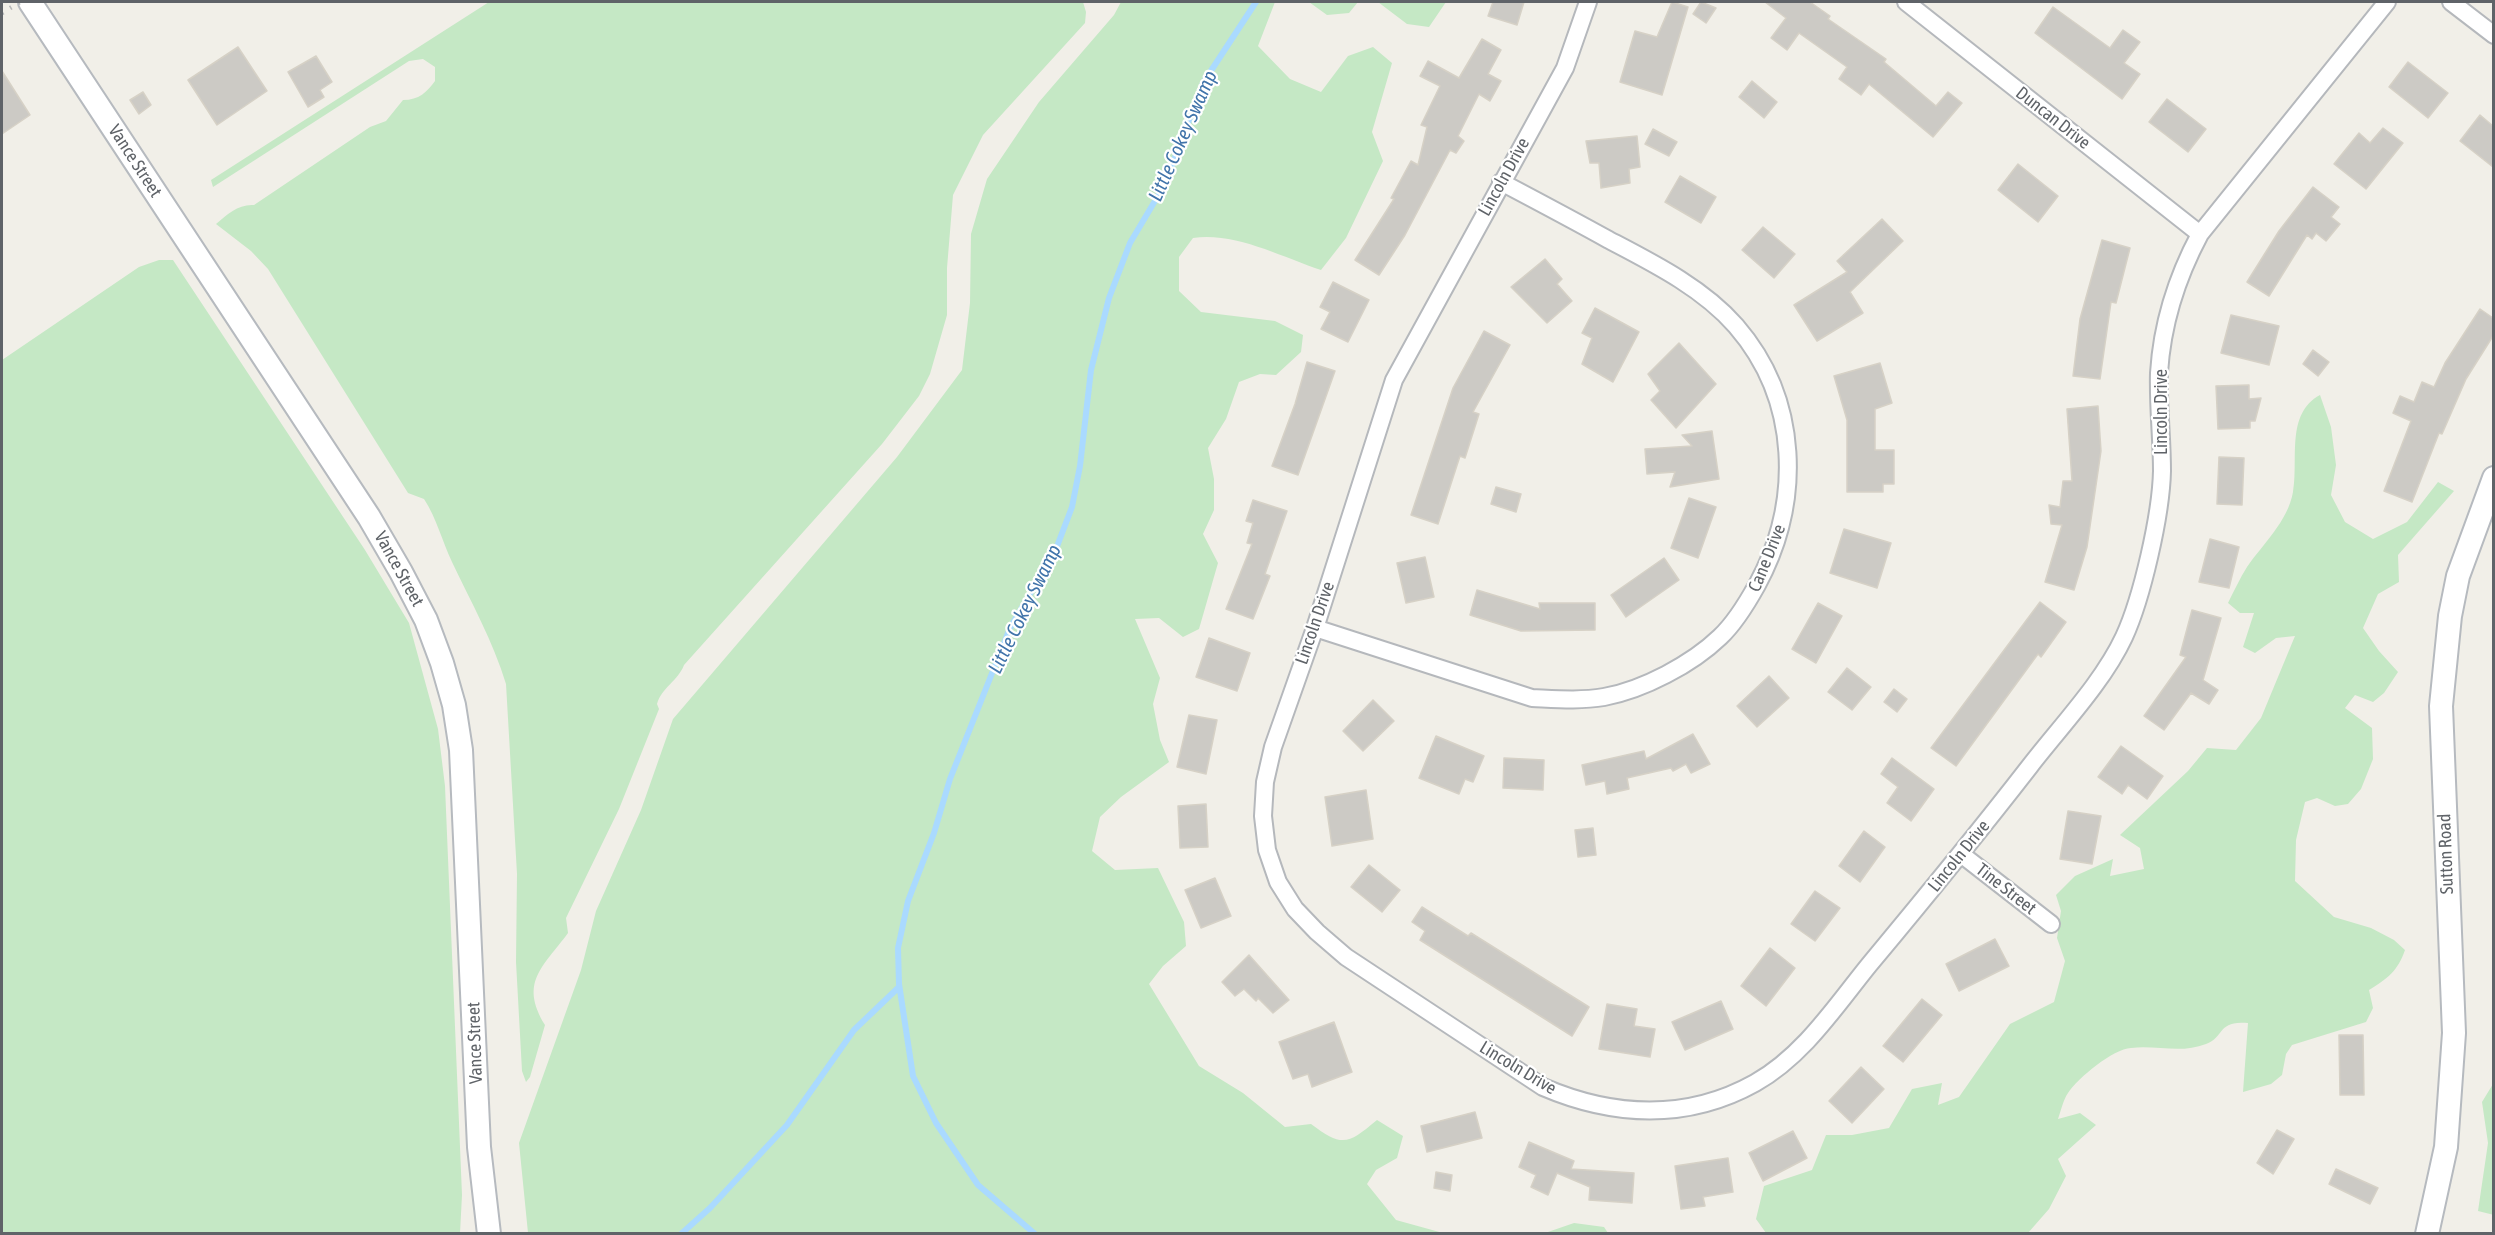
<!DOCTYPE html>
<style>
body{margin:0}
#map{position:relative;width:2495px;height:1235px;overflow:hidden;background:#f1efe8;font-family:"Asap Condensed",sans-serif}
canvas{display:block}
.frame{position:absolute;inset:0;border:3px solid #5f6368;pointer-events:none}
</style>
<div id="map">
<canvas width="2495" height="1235"></canvas>
<div class="frame"></div>
</div>
<script>
const c = document.querySelector('canvas').getContext('2d');
c.lineJoin = 'round';
function fill(path, color) { c.fillStyle = color; c.fill(path, 'evenodd'); }
function trace(path, color, width, dash) { c.strokeStyle = color; c.lineWidth = width; c.lineCap = dash ? 'butt' : 'round'; c.setLineDash(dash || []); c.stroke(path); }
function drawText(font, color, halo, rows, align = 'center') {
  c.font = font + ' "Asap Condensed",sans-serif'; c.lineWidth = 4.5; c.setLineDash([]); c.textBaseline = 'middle'; c.strokeStyle = halo; c.fillStyle = color; for (const [text, x, y, turn = 0] of rows) {
    c.save(); c.translate(x, y); c.rotate((+turn || 0) * Math.PI / 180); c.textAlign = isNaN(turn) ? turn : align; if (halo) c.strokeText(text, 0, 0); c.fillText(text, 0, 0); c.restore();
  }
}
const green = new Path2D(`
 M489,2H1083L1086,12L1085,23L983,135L953,195L947,268V315L930,374L919,396L882,444L684,665C678,681 662,687 657,704L659,709L619,809L566,918L568,933C543,967 519,982 545,1025L530,1077L526,1082L522,1071L516,962L517,874L506,684C493,641 471,602 452,562C442,541 437,519 424,499L408,493L268,269L251,251L216,224C228,214 238,204 254,205L370,127L386,121L403,100C419,100 427,92 435,81V67L423,59L409,61L213,187L211,180Z
 M1121,2H1275L1258,46L1290,79L1321,92L1348,56L1373,47L1392,63L1372,132L1383,161L1346,238L1321,270C1281,257 1236,232 1193,238L1179,257V291L1201,312L1275,321L1303,335L1301,352L1276,375L1260,374L1239,382L1226,419L1208,448L1214,479V510L1203,534L1218,563L1199,629L1183,637L1159,618L1135,619L1160,678L1153,704L1160,740L1169,762L1121,797L1100,817L1092,851L1115,870L1158,868L1184,922L1186,946L1163,966L1149,984L1199,1066L1243,1093L1285,1127L1311,1124C1343,1148 1348,1144 1377,1120L1403,1136L1397,1158L1376,1170L1367,1184L1396,1220L1443,1233H528L519,1143L581,970L596,911L641,810L673,719L897,457L962,370L970,303L971,234L987,179L1039,102L1114,15Z
 M1309,2H1358L1349,13L1327,15Z
 M1378,2H1446L1429,27L1407,24Z
 M159,260H173L365,550L409,623L438,729L445,786L462,1195L460,1233H2V360L139,267Z
 M2320,395L2331,427L2336,465L2331,495L2345,522L2373,539L2407,522L2438,482L2454,491L2398,555L2399,582L2378,594L2363,628L2379,651L2398,672L2384,693L2373,702L2355,695L2345,708L2372,728L2373,759L2361,789L2348,804L2335,806L2317,798L2305,802L2296,840L2295,881L2334,917L2371,928L2394,940L2405,950C2398,971 2387,979 2369,990L2373,1008L2366,1022L2292,1045L2286,1054L2282,1075L2271,1084L2243,1092L2248,1023C2217,1020 2225,1037 2206,1044C2181,1054 2157,1045 2131,1048C2113,1049 2078,1078 2068,1093C2063,1100 2061,1111 2058,1119L2080,1113L2096,1125L2058,1159L2066,1176L2049,1209L2028,1233H1766L1756,1219L1764,1186L1812,1170L1826,1135H1852L1889,1128L1912,1089L1942,1083L1938,1105L1959,1097L2010,1024L2054,1002L2065,961L2057,938L2061,911L2056,895L2075,876L2113,859L2110,876L2144,869L2140,848L2120,835L2188,771L2207,748L2236,750L2261,718L2295,636L2276,638L2255,653L2243,647L2254,613H2240L2228,603C2234,591 2240,578 2247,567C2263,544 2288,521 2293,492C2299,460 2285,414 2320,395Z
 M2493,1084L2494,1215L2478,1211L2488,1143L2482,1102Z
 M1574,1223L1604,1227L1608,1233H1545Z`);
const stream = new Path2D(`
 M681,1234L710,1208L787,1125L854,1030L899,987
 M1035,1234L978,1185L936,1123L913,1076L899,984L898,948L908,901L934,833L950,779L1010,628L1056,549L1072,507L1080,466L1091,370L1109,298L1130,243L1165,184L1203,83L1256,2`);
const building = new Path2D(`
 M1493,2H1524L1517,25L1488,16Z
 M1672,2L1688,7L1662,95L1620,82L1635,31L1657,37Z
 M1701,2L1716,8L1706,23L1693,14Z
 M1765,2H1810L1830,16L1828,19L1886,59L1884,62L1936,106L1948,92L1962,103L1933,137L1869,84L1861,95L1839,79L1847,67L1799,33L1787,50L1771,38L1786,18Z
 M2053,7L2110,48L2123,30L2140,42L2124,63L2140,74L2122,99L2035,33Z
 M1482,39L1501,50L1488,74L1501,81L1490,101L1479,94L1458,136L1464,141L1456,153L1450,150L1405,235L1379,275L1355,260L1394,199L1391,198L1411,161L1418,165L1427,127L1421,125L1440,86L1420,76L1428,61L1459,78Z
 M238,47L267,91L217,125L188,80Z
 M316,56L332,82L320,90L324,97L308,107L288,72Z
 M2408,62L2448,93L2428,118L2389,87Z
 M2,71L30,115L2,134Z
 M1752,81L1777,102L1764,118L1739,97Z
 M143,92L151,105L139,114L130,100Z
 M2167,99L2206,129L2188,152L2149,122Z
 M2480,115L2493,126V167L2460,141Z
 M2383,128L2403,143L2366,189L2334,164L2359,133L2370,143Z
 M1653,129L1677,142L1669,156L1645,144Z
 M1637,136L1640,167L1629,169L1630,183L1601,188L1599,163H1590L1586,141Z
 M2018,164L2058,196L2038,222L1998,190Z
 M1680,176L1716,197L1701,223L1665,202Z
 M2313,187L2339,207L2331,217L2340,224L2326,241L2316,233L2312,239L2307,235L2269,296L2247,282L2279,231Z
 M1882,219L1903,241L1850,292L1863,313L1817,341L1794,305L1847,272L1837,261Z
 M1763,227L1795,254L1774,278L1742,250Z
 M2102,240L2130,248L2116,303L2111,302L2100,379L2073,376L2080,319Z
 M1545,259L1562,279L1557,284L1572,301L1547,323L1511,287Z
 M1333,282L1369,300L1348,342L1321,329L1330,312L1320,307Z
 M1595,308L1639,332L1613,382L1582,364L1592,338L1582,333Z
 M2480,309L2493,318V336L2466,379L2442,434L2439,433L2412,502L2384,491L2411,421L2393,413L2400,396L2414,402L2422,382L2434,387L2445,363Z
 M2231,315L2279,326L2269,365L2221,353Z
 M1484,331L1510,345L1473,412L1479,414L1465,458L1460,456L1438,524L1411,515L1453,388Z
 M1679,343L1716,384L1676,428L1651,400L1660,391L1648,374Z
 M2313,350L2329,362L2318,376L2303,364Z
 M1307,362L1335,371L1298,475L1272,466L1295,404Z
 M1880,363L1892,403L1875,409V450H1894V484H1883V492H1847V420L1834,376Z
 M2249,385V399L2261,398L2255,421H2250V428L2218,429L2216,386Z
 M2098,406L2101,451L2087,547L2074,590L2045,582L2062,525L2051,524L2049,505L2060,507L2063,481H2072L2067,409Z
 M1712,431L1719,479L1670,487L1675,472L1647,474L1645,449L1692,446L1682,435Z
 M2219,457L2244,458L2242,505L2217,504Z
 M1496,487L1521,494L1516,512L1491,504Z
 M1689,498L1716,507L1698,558L1671,548Z
 M1253,500L1287,511L1265,574L1270,576L1253,619L1226,609L1252,544L1247,543L1253,523L1246,521Z
 M1844,529L1891,543L1877,588L1830,573Z
 M2210,539L2239,547L2229,588L2199,582Z
 M1425,557L1434,597L1406,603L1397,563Z
 M1664,558L1679,580L1626,617L1611,595Z
 M1477,590L1540,609L1539,603H1595V630L1521,631L1470,615Z
 M2040,602L2066,622L2041,657L2038,654L1956,766L1931,748Z
 M1818,603L1842,616L1816,663L1792,649Z
 M2192,610L2221,618L2203,680L2218,690L2209,704L2191,693L2164,730L2144,716L2186,657L2180,655Z
 M1209,638L1250,653L1237,691L1196,677Z
 M1847,668L1871,687L1852,710L1828,692Z
 M1769,676L1789,698L1757,727L1737,706Z
 M1894,689L1907,699L1897,712L1884,702Z
 M1373,700L1394,721L1363,751L1343,731Z
 M1189,715L1217,720L1206,774L1177,767Z
 M1693,734L1710,764L1691,773L1686,764L1673,771L1671,768L1627,778L1629,789L1607,794L1605,781L1586,785L1582,765L1644,751L1646,759Z
 M1436,736L1484,756L1473,782L1465,779L1459,794L1419,778Z
 M2121,746L2163,776L2147,799L2128,785L2122,794L2098,777Z
 M1504,758L1544,760L1543,790L1503,788Z
 M1892,758L1934,789L1911,821L1887,803L1898,787L1881,774Z
 M1366,790L1373,839L1332,846L1325,797Z
 M1206,804L1208,847L1180,848L1178,806Z
 M2068,811L2101,816L2092,864L2060,859Z
 M1593,828L1596,855L1578,857L1575,830Z
 M1864,831L1885,847L1860,882L1839,866Z
 M1369,865L1400,890L1382,912L1351,887Z
 M1215,878L1231,916L1201,928L1185,890Z
 M1815,891L1840,908L1815,941L1791,924Z
 M1422,907L1468,936L1471,933L1589,1007L1572,1036L1420,940L1425,931L1412,922Z
 M1995,939L2009,966L1959,991L1946,964Z
 M1770,948L1795,968L1766,1006L1741,986Z
 M1249,955L1289,1000L1273,1013L1258,998L1256,1001L1244,989L1235,996L1222,982Z
 M1922,999L1942,1015L1903,1062L1883,1046Z
 M1721,1001L1733,1029L1685,1050L1672,1022Z
 M1607,1004L1637,1009L1634,1026L1655,1029L1650,1057L1599,1049Z
 M1334,1022L1352,1072L1312,1087L1308,1074L1293,1079L1279,1042Z
 M2339,1035H2363L2364,1095H2340Z
 M1861,1067L1884,1089L1852,1123L1829,1101Z
 M1475,1112L1482,1138L1427,1152L1421,1126Z
 M2277,1130L2294,1139L2273,1174L2257,1163Z
 M1793,1131L1807,1158L1763,1181L1749,1153Z
 M1529,1142L1574,1161L1571,1169L1634,1173L1632,1203L1589,1200L1590,1187L1557,1173L1548,1195L1531,1187L1536,1175L1519,1167Z
 M1728,1158L1733,1192L1703,1197L1705,1206L1681,1209L1675,1166Z
 M2336,1169L2378,1188L2370,1204L2329,1184Z
 M1436,1172L1452,1175L1450,1191L1434,1188Z`);
const street = new Path2D(`
 M1588,2L1565,68L1394,380L1315,628L1273,747L1265,782L1263,816L1267,850L1278,882L1295,909L1317,932L1346,957L1543,1087C1613,1117 1687,1121 1755,1083C1803,1056 1835,1007 1869,965C1924,899 1978,833 2030,766C2061,726 2103,682 2124,637C2142,598 2161,515 2162,471C2162,439 2158,406 2159,373C2162,325 2177,277 2200,234L2387,2
 M1906,2L2200,234
 M2451,2L2494,35
 M1315,628L1532,698C1556,699 1580,701 1604,697C1643,690 1692,664 1720,637C1735,623 1747,603 1757,585C1802,502 1800,400 1736,326C1703,288 1653,263 1609,240C1573,220 1537,201 1501,182
 M1961,854L2051,924`);
const secondary = new Path2D(`
 M30,2L369,517L401,572L426,620L442,663L454,705L461,750L479,1147L489,1234
 M2427,1234L2446,1147L2454,1033L2441,706L2450,616L2458,576L2494,478`);
const rail = new Path2D(`
 M2,13L20,2`);
const streetNames = [
 ["Duncan Drive",2053,118,38],
 ["Vance Street",135,161,57],
 ["Lincoln Drive",1504,177,-61],
 ["Lincoln Drive",2161,412,-90],
 ["Cane Drive",1767,558,-68],
 ["Vance Street",399,569,61],
 ["Lincoln Drive",1315,623,-71],
 ["Sutton Road",2446,854,-92],
 ["Lincoln Drive",1959,856,-51],
 ["Tine Street",2006,889,38],
 ["Vance Street",475,1043,-92],
 ["Lincoln Drive",1518,1068,31]
];
const waterNames = [
 ["Little Cokey Swamp",1183,136,-66],
 ["Little Cokey Swamp",1025,609,-64]
];
fill(green, '#c5e8c5');
trace(stream, '#aadaff', 6);
fill(building, '#cccac5');
trace(building, '#d6d1c6', 1.5);
trace(street, '#b5b8bc', 20);
trace(secondary, '#b6babf', 26);
trace(street, '#fff', 16);
trace(secondary, '#fff', 22);
trace(rail, '#b6b7b8', 4.5, [1.5, 8]);
drawText('18px', '#5f6368', '#fff', streetNames);
drawText('italic 20px', '#4174aa', '#fff', waterNames);
</script>
